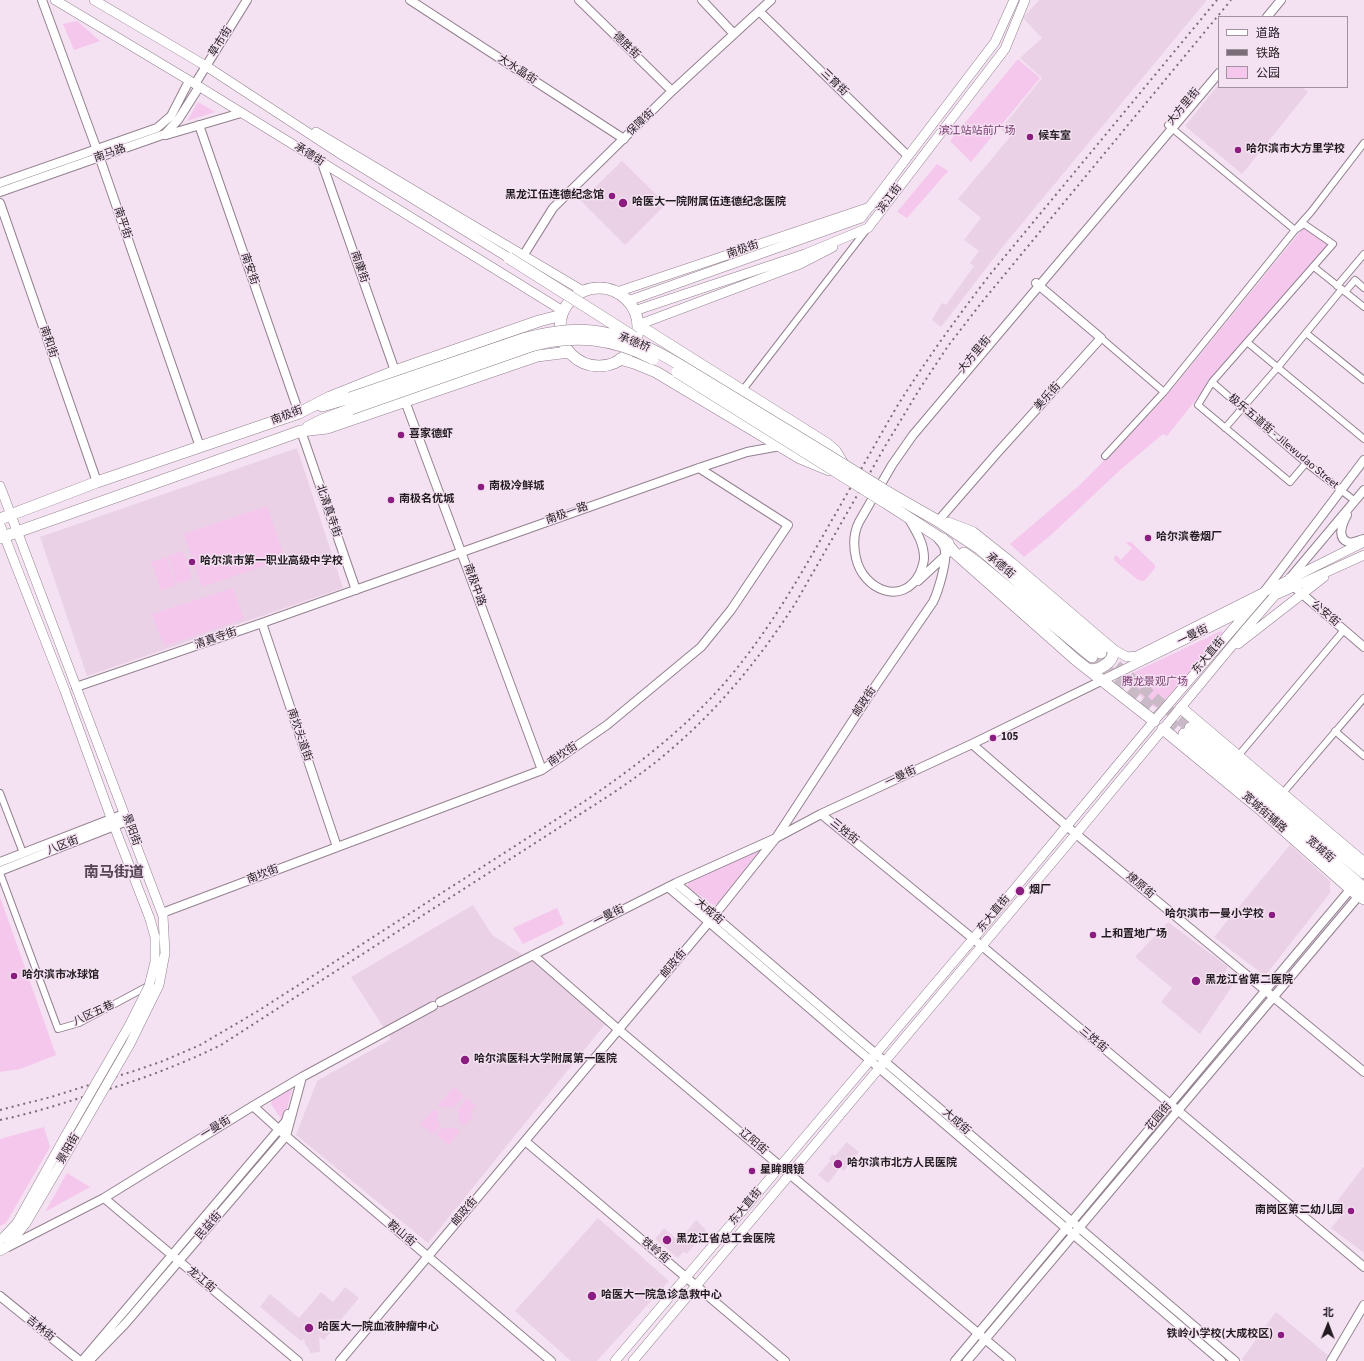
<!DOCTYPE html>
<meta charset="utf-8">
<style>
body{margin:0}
#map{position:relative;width:1364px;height:1361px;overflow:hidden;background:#f4e1f1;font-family:"Source Sans 3","Noto Sans SC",sans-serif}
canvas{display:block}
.legend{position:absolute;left:1218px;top:16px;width:130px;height:72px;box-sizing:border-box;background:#f4e1f1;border:1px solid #a0929e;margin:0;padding:5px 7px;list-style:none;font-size:12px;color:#231c22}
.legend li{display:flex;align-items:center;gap:8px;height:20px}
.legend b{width:20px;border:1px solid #a0929e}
.north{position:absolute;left:1308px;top:1305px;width:40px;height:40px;-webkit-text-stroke:3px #f4e1f1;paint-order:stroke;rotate:1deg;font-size:11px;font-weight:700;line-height:16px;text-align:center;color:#231c22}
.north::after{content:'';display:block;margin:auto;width:14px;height:18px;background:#231c22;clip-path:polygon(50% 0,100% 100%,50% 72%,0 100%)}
</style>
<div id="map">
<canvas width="1364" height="1361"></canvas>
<ul class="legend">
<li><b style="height:5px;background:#fff"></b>道路</li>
<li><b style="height:5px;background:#7a6e78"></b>铁路</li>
<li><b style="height:11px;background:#f5c7ed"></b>公园</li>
</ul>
<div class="north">北</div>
</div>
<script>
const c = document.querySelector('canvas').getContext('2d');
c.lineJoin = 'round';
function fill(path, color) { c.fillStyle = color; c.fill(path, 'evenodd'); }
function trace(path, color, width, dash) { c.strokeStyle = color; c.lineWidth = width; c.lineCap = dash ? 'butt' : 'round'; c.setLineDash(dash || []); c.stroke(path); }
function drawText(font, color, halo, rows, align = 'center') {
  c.font = font + ' "Source Sans 3","Noto Sans SC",sans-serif'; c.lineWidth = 3; c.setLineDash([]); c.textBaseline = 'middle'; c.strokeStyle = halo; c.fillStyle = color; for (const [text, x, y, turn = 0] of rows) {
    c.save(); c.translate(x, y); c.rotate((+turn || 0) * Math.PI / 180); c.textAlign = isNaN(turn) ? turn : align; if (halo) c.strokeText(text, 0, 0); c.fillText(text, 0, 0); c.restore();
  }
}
const built = new Path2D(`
 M1039,0H1207L1004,245L941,327L932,320L942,303L946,305L974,266L970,263L979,251L964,240L981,218L958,199L1010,137L1001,129L1042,78L1020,58L1042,38L1023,18Z
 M1219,84V87H1302L1308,92L1242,174L1185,126Z
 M622,161L666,204L625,245L581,201Z
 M297,448L343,588L87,676L40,537Z
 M1290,845L1330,881V893L1265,976L1214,937Z
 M473,905L492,935L540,966L606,1023L428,1243L296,1135L317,1081L391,1039L351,977Z
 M1168,922L1228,967L1222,977L1233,985L1200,1034L1161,1002L1172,988L1135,957Z
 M847,1142L859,1152L844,1171L840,1168L828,1183L818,1175L831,1160L829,1159L833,1154L835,1156Z
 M1363,1167L1364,1168V1253L1331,1228L1342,1215L1333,1207Z
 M598,1218L669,1281L597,1361H571L515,1311Z
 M696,1220L706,1230L687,1254L683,1252L678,1258L655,1239L664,1228L679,1241Z
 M345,1287L359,1298L324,1340L319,1337L320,1352L310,1353L309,1349L305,1344L304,1339L301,1341L260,1307L270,1294L299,1318L321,1292L333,1302Z
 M1276,1312L1330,1357L1327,1361H1244L1242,1359Z`);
const green = new Path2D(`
 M77,21L100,41L74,50L63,24Z
 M1018,59L1040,78L971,162L950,141Z
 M198,102L215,112L187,121Z
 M937,164L948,171L907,218L897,212Z
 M1304,227L1328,245L1209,383L1167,436L1163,434L1119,471L1051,535L1024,557L1010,544L1081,484L1163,400Z
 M267,506L285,559L202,587L184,534Z
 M1128,542H1131L1155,565V568L1144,581L1138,580L1115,561L1114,558L1116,555L1121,560L1132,548L1126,543Z
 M183,551L192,579L177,584L168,556Z
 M166,557L176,585L161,590L151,562Z
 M233,588L244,619L164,646L152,614Z
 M1221,631L1223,633L1159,707H1154L1122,680V678Z
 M757,848L760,850L717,904L713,905L688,887V882Z
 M0,897L56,1055L20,1069L0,1072Z
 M557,908L564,924L523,944L513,928Z
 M454,1087L464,1096L453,1108L445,1106L442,1108L438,1105Z
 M288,1089L292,1090L284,1120H282L271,1104L273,1097Z
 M467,1098L476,1106L471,1112L474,1115L464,1126L458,1121L459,1118L457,1110Z
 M434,1109L439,1113C436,1118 436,1121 441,1125L432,1134L420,1124Z
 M44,1127L50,1147L6,1223L0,1226V1139Z
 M442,1127L446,1129L455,1127L460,1131L449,1145L436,1135Z
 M67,1173L90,1187L45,1212Z`);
const highwayTunnel = new Path2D(`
 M1104,655L1190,728
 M1092,657L1184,734`);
const street = new Path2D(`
 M1168,125L1295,230L1304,224L1333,244L1212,382L1198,405L1290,482L1306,463
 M1314,267L1364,307
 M1337,286L1364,254
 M1345,292L1355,280L1364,288
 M1306,333L1364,380
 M1101,338L1164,392
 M1247,342L1364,439
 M1212,382L1306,463L1355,501
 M742,391L867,229
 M1225,428L1278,367L1342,289
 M1105,456L1164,392L1295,230L1311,212L1364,143
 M1335,731L1364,756
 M1238,756L1344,630
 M0,793L23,853
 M1282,794L1364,698
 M0,873L58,1029L79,1023L148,986`);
const secondary = new Path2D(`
 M42,0L97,150L200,447
 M410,0L624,139
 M579,0L672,91
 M702,0L734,34
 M759,11L908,156
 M1267,17L1281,0
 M195,84L247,0
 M199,125L299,413
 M166,135L241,113
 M322,163L395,371
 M0,183L157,128L171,116L189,81
 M0,192L165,134L178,120L199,87
 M0,203L97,482
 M523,256L553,208L672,91L771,0
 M405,401L542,770
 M301,431L356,590
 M1364,490L1290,578L1294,587L1364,647
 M1347,515C1343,522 1336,538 1348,542C1352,544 1359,540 1364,539
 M909,519C916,531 924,543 924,558C924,563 922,568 920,573C903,607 863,590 856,558C853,545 853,534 859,522L892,465L913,435L1219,73
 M938,521L998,452L1101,338L1036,283
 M918,581L946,555
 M1264,592L1364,460
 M262,623L337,847
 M76,687L262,623L699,468L747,452L780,446
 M972,744L1076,834L1364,1072
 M821,814L982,946L1364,1267
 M0,862L124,814
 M0,871L127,821
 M676,883L1235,1361
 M668,887L1221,1361
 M162,913L542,770L607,725L701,647L731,610L788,525L699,468
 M533,955L619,1030L1011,1361
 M440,1002L676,883L776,838L821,814L972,744L1103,680
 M253,1106L286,1136L551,1361
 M525,1141L785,1361
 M104,1198L298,1361
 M8,1247L104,1198L253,1106L302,1077L433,1006
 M0,1296L80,1361
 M82,1361L286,1121L288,1114
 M89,1361L125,1324L286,1136L302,1077
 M340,1361L709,922L776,838L876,685L933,602C938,592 947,562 945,552C945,547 942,543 939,540
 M955,1361L1353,886
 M967,1361L1362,892
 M1331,1361L1364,1305`);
const primary = new Path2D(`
 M55,0L195,84L563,311
 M94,0L206,66L342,155L509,258
 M316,132L583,291
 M617,292L870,207
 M628,301L861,218L995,42L1014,0
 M634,311L805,254L868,228L1005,49L1025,0
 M638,325L800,264L833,247
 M0,486L163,916
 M0,525L65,691L114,826L150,919
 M1278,594L1364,555
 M1238,644L1324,577
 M1111,648L1127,657L1137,656L1364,542
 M1103,680L1247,609
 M0,1241L17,1223L66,1135
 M0,1251L7,1247L26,1223L74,1141
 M615,1361L973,939L1154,721L1263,594
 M633,1361L1076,834L1245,630L1290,578`);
const highway = new Path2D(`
 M560 327a39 39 0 1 1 78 0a39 39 0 1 1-78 0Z
 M638,325L827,444L835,451L843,464
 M620,359L634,363L656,372L800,458L829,470
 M322,406L350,398
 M308,427L322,420L351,409
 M889,493L938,521L980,549L1101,653
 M883,501L948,543
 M0,519L97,482L299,413L330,397L395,371L539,321L562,315
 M948,523L972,532L1011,563L1113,650C1115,662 1098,672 1088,669
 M0,538L301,431L327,428L537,356L569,352
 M943,539L954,552L1076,660L1154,721
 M964,553L979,564L1092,657
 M1181,708L1364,863
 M1190,728L1364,873
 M1163,729L1260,809L1355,893L1364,899
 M1184,734L1364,888`);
const rail = new Path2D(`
 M0,1110L51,1097L137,1070L163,1061L200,1045L258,1011L585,801C641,763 694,722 737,668C771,626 797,581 824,534C848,492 872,450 896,408C926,360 958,316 992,272L1217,0
 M0,1120C29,1114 58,1105 86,1096C134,1082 176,1067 221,1045L613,793C635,778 656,763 676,745C723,704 761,656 795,604L887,443L919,390L948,346L982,302L1231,0`);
const primaryBridge = new Path2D(`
 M66,1135L129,1026L149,986L155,962V937L150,919
 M74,1141L130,1044L159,985L165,953L163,916`);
const highwayBridge = new Path2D(`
 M509,258L634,337
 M677,372L883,501
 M350,398L526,338C554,331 581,327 610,334C652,344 689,371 726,393C780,426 835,459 889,493
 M351,409L531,346C575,334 612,338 653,359`);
const markers = [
 [1030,137,4,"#8b1d81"],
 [1238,150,4,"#8b1d81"],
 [612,196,4,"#8b1d81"],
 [623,203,5,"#8b1d81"],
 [401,435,4,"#8b1d81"],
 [481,487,4,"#8b1d81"],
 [391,500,4,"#8b1d81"],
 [1148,538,4,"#8b1d81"],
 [192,562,4,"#8b1d81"],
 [993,738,4,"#8b1d81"],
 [1020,891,5,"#8b1d81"],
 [1272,915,4,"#8b1d81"],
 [1093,935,4,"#8b1d81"],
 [14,976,4,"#8b1d81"],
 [1196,981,5,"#8b1d81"],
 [465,1060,5,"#8b1d81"],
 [838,1164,5,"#8b1d81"],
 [752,1171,4,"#8b1d81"],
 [1351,1211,4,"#8b1d81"],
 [667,1240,5,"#8b1d81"],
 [592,1296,5,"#8b1d81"],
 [309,1328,5,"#8b1d81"],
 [1281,1335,4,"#8b1d81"]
];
const streetNames = [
 ["草市街",221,42,-58],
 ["德胜街",626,46,44],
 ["大水晶街",517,70,33],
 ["三育街",834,83,44],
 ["大方里街",1184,107,-50],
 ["保障街",641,123,-44],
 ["南马路",110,154,-19],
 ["承德街",309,155,32],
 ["滨江街",890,199,-53],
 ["南平街",122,223,71],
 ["南极街",743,250,-19],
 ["南康街",359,267,71],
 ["南安街",249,269,71],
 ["南和街",48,342,71],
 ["承德桥",634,343,22],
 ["大方里街",975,355,-50],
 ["美乐街",1048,397,-48],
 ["南极街",287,416,-21],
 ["极乐五道街 - Jilewudao Street",1283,442,40],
 ["北清真寺街",328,511,71],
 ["南极一路",567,514,-20],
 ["承德街",1000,566,40],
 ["南极中路",474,585,70],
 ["公安街",1325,614,40],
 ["一曼街",1193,636,-26],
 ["清真寺街",216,639,-19],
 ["东大直街",1209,656,-50],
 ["邮政街",865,702,-57],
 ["南坎头道街",299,735,71],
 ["南坎街",563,755,-34],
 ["一曼街",901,777,-25],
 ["宽城街辅路",1264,813,41],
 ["景阳街",131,830,70],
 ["三姓街",844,832,39],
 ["八区街",63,846,-21],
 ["宽城街",1320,850,41],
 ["南坎街",263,875,-21],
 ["燎原街",1140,886,40],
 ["大成街",709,912,40],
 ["东大直街",994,914,-50],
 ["一曼街",609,916,-26],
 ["邮政街",674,964,-50],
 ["八区五巷",94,1014,-25],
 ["三姓街",1093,1040,40],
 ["花园街",1159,1117,-50],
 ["大成街",956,1122,41],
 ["一曼街",216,1128,-32],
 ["辽阳街",753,1142,40],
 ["景阳街",69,1149,-60],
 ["东大直街",746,1207,-50],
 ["邮政街",465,1212,-50],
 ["民益街",209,1226,-49],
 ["鞍山街",401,1234,40],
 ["铁岭街",655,1251,40],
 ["龙江街",201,1280,40],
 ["吉林街",40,1329,39]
];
const parkNames = [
 ["滨江站站前广场",977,132],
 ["腾龙景观广场",1155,683]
];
const poiNames = [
 ["候车室",1038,137],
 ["哈尔滨市大方里学校",1246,150],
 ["黑龙江伍连德纪念馆",604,196,"right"],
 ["哈医大一院附属伍连德纪念医院",632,203],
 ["喜家德虾",409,435],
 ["南极冷鲜城",489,487],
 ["南极名优城",399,500],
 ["哈尔滨卷烟厂",1156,538],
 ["哈尔滨市第一职业高级中学校",200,562],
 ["105",1001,738],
 ["烟厂",1029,891],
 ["哈尔滨市一曼小学校",1264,915,"right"],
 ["上和置地广场",1101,935],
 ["哈尔滨市冰球馆",22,976],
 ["黑龙江省第二医院",1205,981],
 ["哈尔滨医科大学附属第一医院",474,1060],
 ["哈尔滨市北方人民医院",847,1164],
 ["星眸眼镜",760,1171],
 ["南岗区第二幼儿园",1343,1211,"right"],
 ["黑龙江省总工会医院",676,1240],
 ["哈医大一院急诊急救中心",601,1296],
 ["哈医大一院血液肿瘤中心",318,1328],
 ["铁岭小学校(大成校区)",1273,1335,"right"]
];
const districtNames = [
 ["南马街道",114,874]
];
fill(built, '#ead1e5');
fill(green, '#f5c7ed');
trace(highwayTunnel, '#cabac8', 11, [11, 5.5]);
trace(street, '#938290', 8);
trace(secondary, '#938290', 10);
trace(primary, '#938290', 10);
trace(highway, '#938290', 12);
trace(street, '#fff', 6);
trace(secondary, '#fff', 8);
trace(primary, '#fff', 9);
trace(highway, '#fff', 11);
trace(rail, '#7a6e78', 2, [2, 4]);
trace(primaryBridge, '#938290', 10, []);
trace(highwayBridge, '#938290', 12, []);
trace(primaryBridge, '#fff', 9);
trace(highwayBridge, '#fff', 11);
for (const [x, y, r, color] of markers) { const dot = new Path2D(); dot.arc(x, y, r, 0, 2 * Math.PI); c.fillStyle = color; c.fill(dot); trace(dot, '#f4e1f1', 1.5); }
drawText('11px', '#231c22', '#f4e1f1', streetNames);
drawText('11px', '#763b6f', '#f4e1f1', parkNames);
drawText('bold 11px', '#231c22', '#f4e1f1', poiNames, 'left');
drawText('bold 15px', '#554552', '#f4e1f1', districtNames);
</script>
